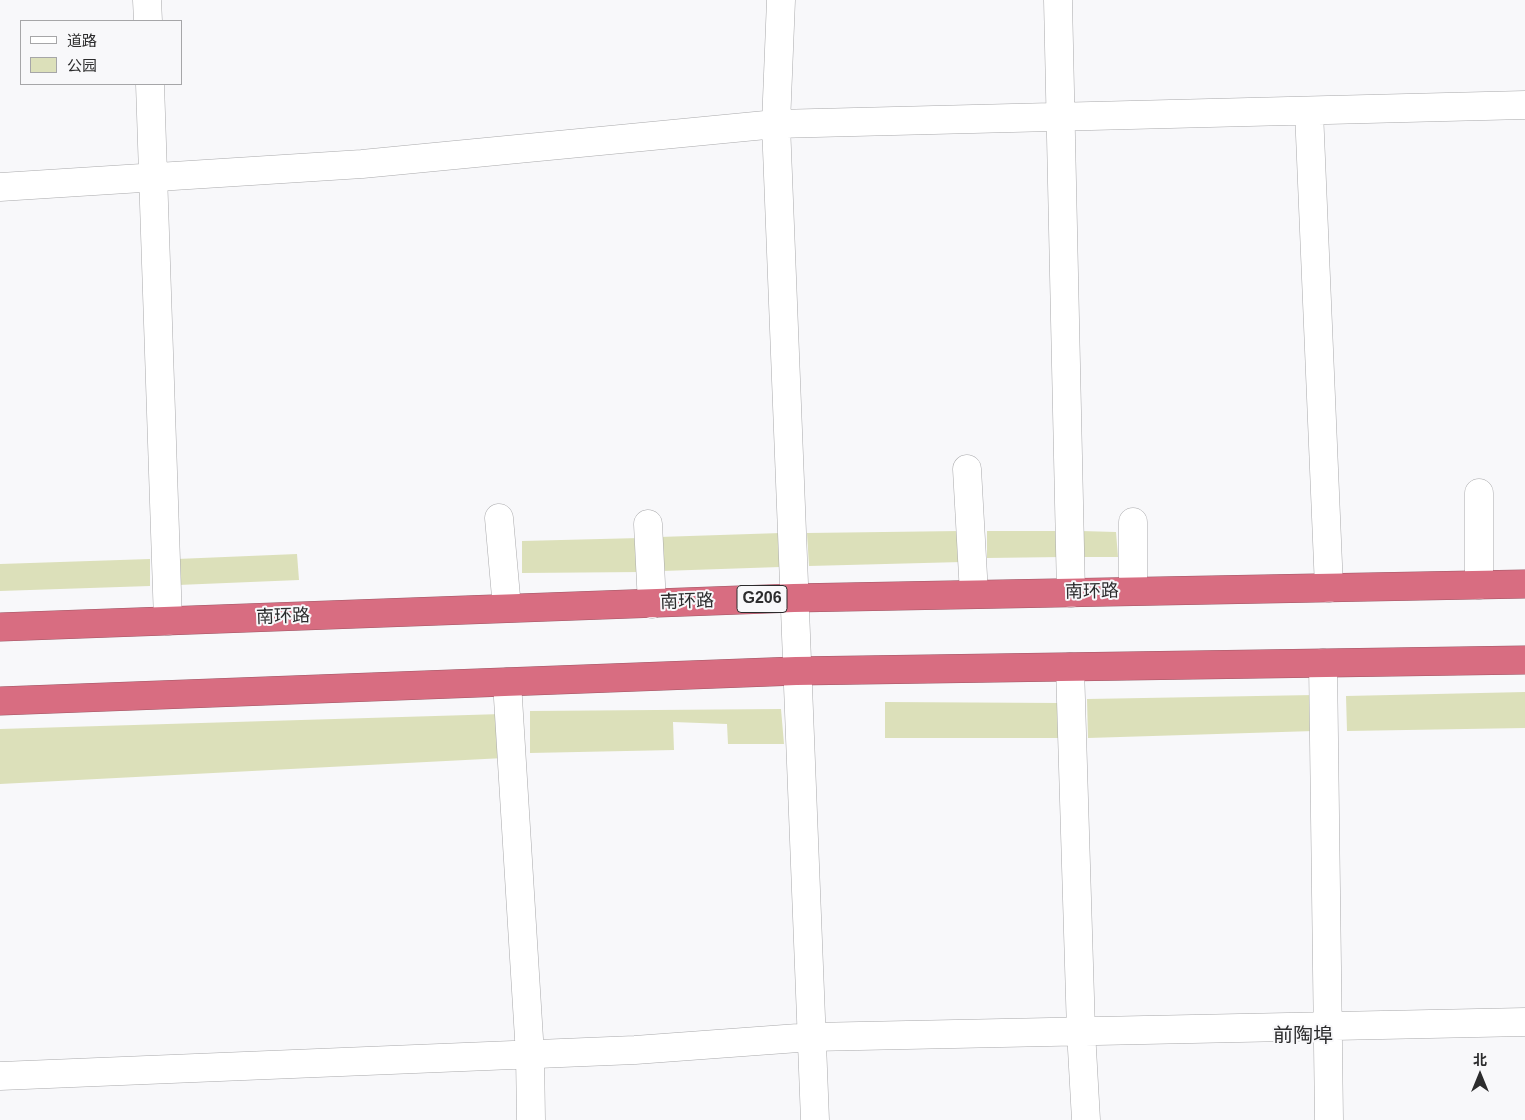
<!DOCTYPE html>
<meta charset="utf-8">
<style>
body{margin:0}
#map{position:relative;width:1525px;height:1120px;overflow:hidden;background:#f8f8fa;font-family:Arial,"Noto Sans SC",sans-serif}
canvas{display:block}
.legend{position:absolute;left:20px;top:20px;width:162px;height:65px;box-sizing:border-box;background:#f8f8fa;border:1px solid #a6a6a8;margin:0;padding:6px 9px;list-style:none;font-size:15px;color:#2c2c2d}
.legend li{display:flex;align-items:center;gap:10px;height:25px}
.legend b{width:25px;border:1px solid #a6a6a8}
.north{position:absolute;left:1455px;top:1050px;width:50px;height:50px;-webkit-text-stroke:4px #f8f8fa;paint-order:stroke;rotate:0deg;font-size:14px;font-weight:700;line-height:20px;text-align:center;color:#2c2c2d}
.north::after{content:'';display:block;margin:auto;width:18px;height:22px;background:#2c2c2d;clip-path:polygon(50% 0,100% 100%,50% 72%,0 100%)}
</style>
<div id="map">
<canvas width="1525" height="1120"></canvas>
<ul class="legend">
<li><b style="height:6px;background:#fff"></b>道路</li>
<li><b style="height:14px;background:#dce0ba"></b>公园</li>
</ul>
<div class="north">北</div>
</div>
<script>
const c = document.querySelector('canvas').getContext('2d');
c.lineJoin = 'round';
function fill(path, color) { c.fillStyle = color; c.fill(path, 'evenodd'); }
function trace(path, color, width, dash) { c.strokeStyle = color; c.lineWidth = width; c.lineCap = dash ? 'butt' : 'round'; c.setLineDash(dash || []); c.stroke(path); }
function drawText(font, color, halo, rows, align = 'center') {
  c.font = font + ' Arial,"Noto Sans SC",sans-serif'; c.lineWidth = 4; c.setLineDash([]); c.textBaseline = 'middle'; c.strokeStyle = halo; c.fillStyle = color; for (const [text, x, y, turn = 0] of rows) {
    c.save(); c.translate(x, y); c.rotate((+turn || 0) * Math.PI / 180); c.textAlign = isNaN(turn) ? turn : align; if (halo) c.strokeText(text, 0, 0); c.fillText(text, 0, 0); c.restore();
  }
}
const green = new Path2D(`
 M960,531L962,562L809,566L807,533Z
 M987,531H1062V557L987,558Z
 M1081,531L1116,532L1118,557H1081Z
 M781,533L780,567L662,571L659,537Z
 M640,538L642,572L522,573V541Z
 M297,554L299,580L178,585L177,559Z
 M150,559V586L0,591V564Z
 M1525,692V728L1347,731L1346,696Z
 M1314,695V731L1088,738L1087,699Z
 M885,702L1061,703L1064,738H885Z
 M781,709L784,744H728L727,724L673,722L674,750L530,753V711Z
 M502,714L504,758L0,784V729Z`);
const minor = new Path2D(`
 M147,0L148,21
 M781,0L776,124L815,1120
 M1058,0L1071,593
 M150,84L168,621
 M1309,111L1329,588
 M0,187L362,164L776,124L1525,105
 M967,469L974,594
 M1479,493V585
 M499,518L507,608
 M1133,522V591
 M648,524L652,604
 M1323,663L1329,1120
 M1070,667L1081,1031L1086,1120
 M507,682L530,1055L531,1120
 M0,1076L635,1050L812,1037L1525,1022`);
const highway = new Path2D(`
 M0,627L794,598L1525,584
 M0,701L796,671L1525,660`);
const shields = [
 [762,599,50]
];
const shieldNames = [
 ["G206",762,599]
];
const streetNames = [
 ["南环路",1092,592,-1],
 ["南环路",687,602,-2],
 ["南环路",283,617,-2]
];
const quarterNames = [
 ["前陶埠",1303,1036]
];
fill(green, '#dce0ba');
trace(minor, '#a9a9ab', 29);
trace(highway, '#9c5664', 29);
trace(minor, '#fff', 28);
trace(highway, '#d86d81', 28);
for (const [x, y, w] of shields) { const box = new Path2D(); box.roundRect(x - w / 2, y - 13.5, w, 27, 4); c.fillStyle = '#f8f8fa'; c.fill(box); trace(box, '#2c2c2d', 1); }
drawText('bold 16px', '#2c2c2d', null, shieldNames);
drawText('18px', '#2c2c2d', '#f8f8fa', streetNames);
drawText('20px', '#2c2c2d', '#f8f8fa', quarterNames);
</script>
